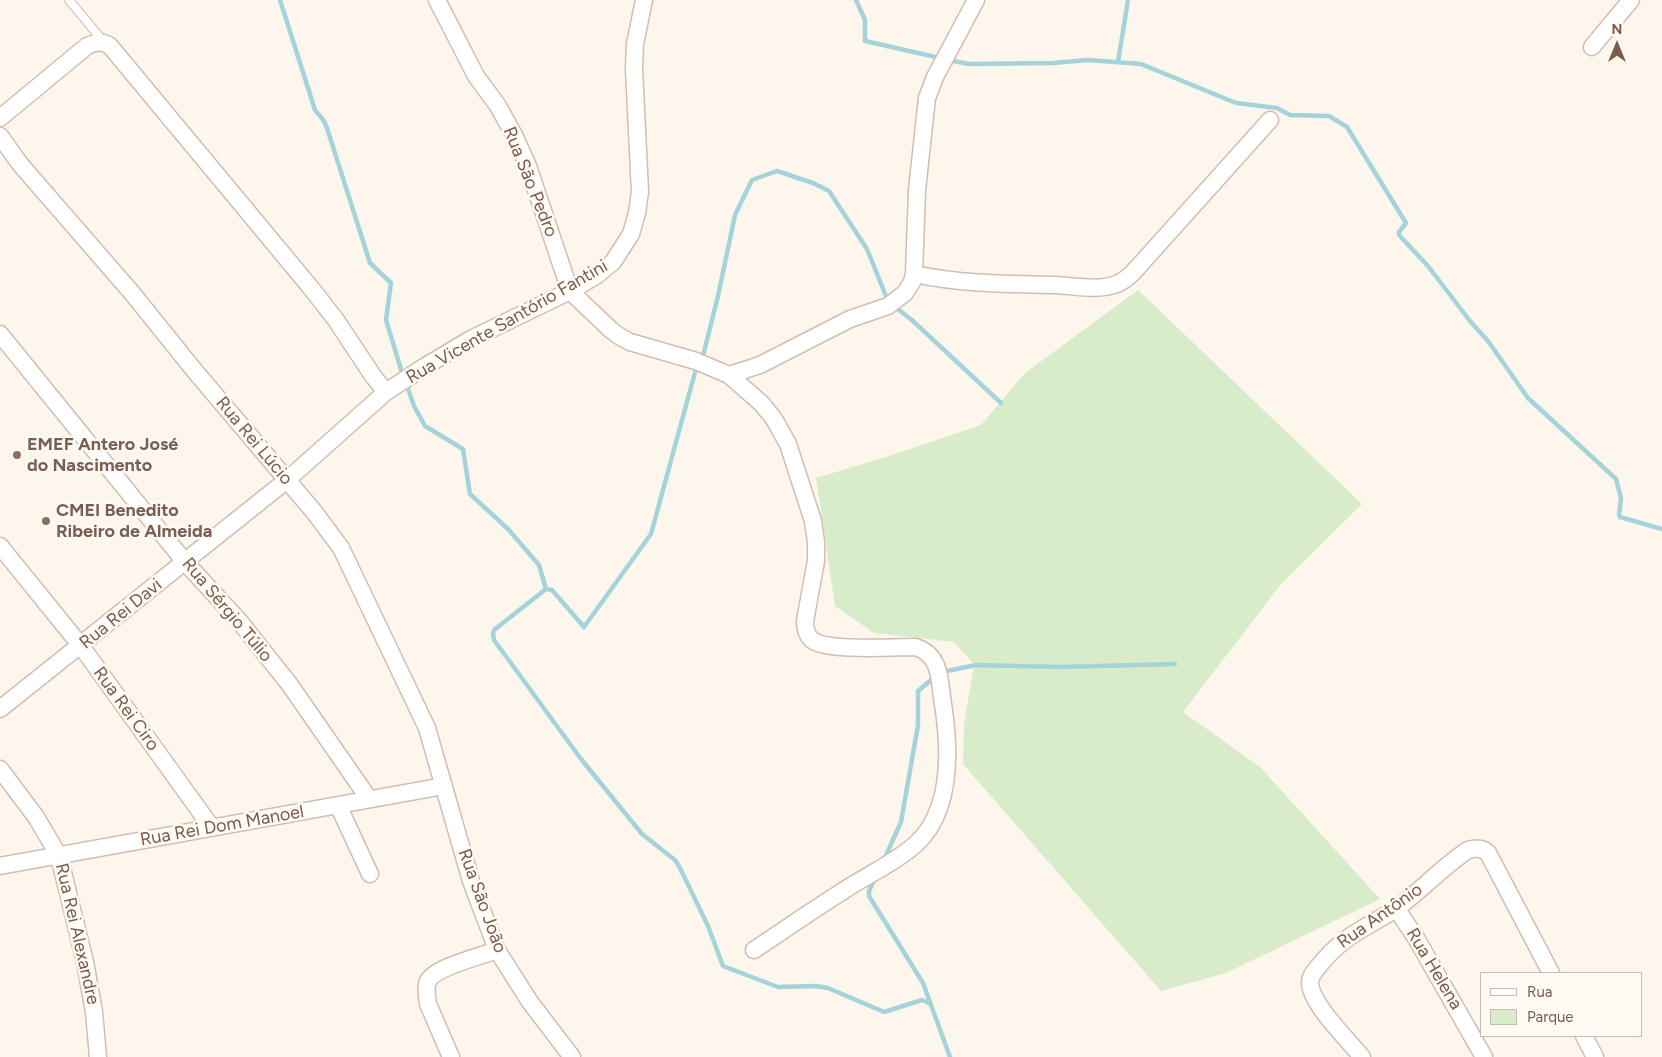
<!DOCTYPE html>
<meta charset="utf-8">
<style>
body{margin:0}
#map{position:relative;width:1662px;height:1057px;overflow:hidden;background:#fdf6ec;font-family:Figtree,sans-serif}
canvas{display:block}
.legend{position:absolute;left:1480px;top:972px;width:162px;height:65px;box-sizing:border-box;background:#fffaf3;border:1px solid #cabbb1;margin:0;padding:6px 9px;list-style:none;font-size:15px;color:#7a5c4d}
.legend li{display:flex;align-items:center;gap:10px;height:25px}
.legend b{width:25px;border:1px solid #cabbb1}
.north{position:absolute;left:1592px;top:20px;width:50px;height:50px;-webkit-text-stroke:4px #fffaf3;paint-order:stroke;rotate:0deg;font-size:14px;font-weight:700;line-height:20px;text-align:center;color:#7a5c4d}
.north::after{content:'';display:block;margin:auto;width:18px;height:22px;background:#7a5c4d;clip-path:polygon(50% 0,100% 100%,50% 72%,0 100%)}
</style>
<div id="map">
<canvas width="1662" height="1057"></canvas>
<ul class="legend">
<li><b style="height:6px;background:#fff"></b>Rua</li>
<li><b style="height:14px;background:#d8ecc9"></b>Parque</li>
</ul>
<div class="north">N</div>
</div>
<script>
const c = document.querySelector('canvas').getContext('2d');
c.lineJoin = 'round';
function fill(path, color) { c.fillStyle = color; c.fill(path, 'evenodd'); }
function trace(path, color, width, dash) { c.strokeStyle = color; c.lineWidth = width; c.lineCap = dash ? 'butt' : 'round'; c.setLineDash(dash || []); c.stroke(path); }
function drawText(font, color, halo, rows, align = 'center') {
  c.font = font + ' Figtree,sans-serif'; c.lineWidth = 5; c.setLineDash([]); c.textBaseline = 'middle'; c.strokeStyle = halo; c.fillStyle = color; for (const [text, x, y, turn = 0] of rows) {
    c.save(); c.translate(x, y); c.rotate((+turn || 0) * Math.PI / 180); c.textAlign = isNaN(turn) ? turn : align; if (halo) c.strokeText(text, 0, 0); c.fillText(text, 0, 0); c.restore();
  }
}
const green = new Path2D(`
 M1138,290L1362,504L1281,584L1183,712L1260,767L1380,899L1226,973L1161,991L963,764L964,725L974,664L954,642L874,633L835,606L816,478L886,457L981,425L1025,373Z`);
const stream = new Path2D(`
 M280,0L315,110L324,121L327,128L370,263L391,283L386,320L403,376
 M856,0L865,20V41L940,58
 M948,60L969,64L1053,63L1088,60L1141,64L1236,103L1277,108L1290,115L1329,116L1347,127L1406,223L1399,232V235L1428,266L1470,321L1488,341L1528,398L1616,479L1621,498L1619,515L1620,517L1662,529
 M1118,62L1128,0
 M894,306L913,321L1001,403
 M406,383L414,406L425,426L463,449L470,494L508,529L539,565L546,589
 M546,589L552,590L584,627L651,534L697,365L703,356L718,296L735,215L752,180L777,171L813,183L829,191L867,249L888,301
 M546,589L494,630L493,634L494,640L581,759L642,834L675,860L679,866L708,926L723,966L778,987L816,986L828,988L884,1012L922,1000L929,1003
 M942,672L976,665L1061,667L1175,664
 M883,862L901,822L918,725V691L936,676
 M875,878L869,891V896L923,983L950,1057`);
const lane = new Path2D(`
 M69,0L103,41`);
const street = new Path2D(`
 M437,0L476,76L498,106L514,135L528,166L570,291L611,330L619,336L630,342L696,361L729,375L762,404L774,419L788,444L813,521L816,542V561L805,621C805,627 806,634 811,639C823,652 896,647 916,647C942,656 939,681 943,704C950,749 953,810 916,844C895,863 867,875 843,891C813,910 784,930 754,950
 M1592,47L1631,0
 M0,118L87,46C96,42 102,41 110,46L311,288L336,320L373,376L386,392
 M0,136L20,164L132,293L194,370L315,513L341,548L427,728L471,881L497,950L530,1002L572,1057
 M914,274C961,284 1008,284 1056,285C1075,286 1099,291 1117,284C1126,280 1132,274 1138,267L1270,120
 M0,334L185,562L240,622L290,685L369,799
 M729,375L760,365L850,319L888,306L905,293L912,282L914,274L917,190L927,98L935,77L976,0
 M0,546L81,646L212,828
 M0,709L287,480L386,392L424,367L471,339L570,291L597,275L613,262L631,234L637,213L640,192L634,69L635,44L644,0
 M0,769L36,817L59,856L85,962L94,1012L98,1057
 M338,805L370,874
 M0,866L444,786
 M1396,908L1416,938L1484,1057
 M1584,1036L1595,1057
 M451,1057L428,1004C427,997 425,988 428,981C435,967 482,956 497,950
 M1362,1057C1348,1040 1311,1004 1310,983C1310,976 1314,972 1318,967C1343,935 1365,929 1397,908C1422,890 1442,867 1468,850C1475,848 1482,847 1488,853L1551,973`);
const markers = [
 [17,455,5,"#8d6e63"],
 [46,521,5,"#8d6e63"]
];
const streetNames = [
 ["Rua São Pedro",530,182,68],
 ["Rua Vicente Santório Fantini",507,322,-30],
 ["Rua Rei Lúcio",254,441,50],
 ["Rua Sérgio Túlio",227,610,50],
 ["Rua Rei Davi",121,614,-39],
 ["Rua Rei Ciro",126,709,54],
 ["Rua Rei Dom Manoel",222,826,-10],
 ["Rua São João",482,901,70],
 ["Rua Antônio",1380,916,-35],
 ["Rua Rei Alexandre",77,934,77],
 ["Rua Helena",1434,969,59]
];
const educationNames = [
 ["EMEF Antero José",27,445],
 ["do Nascimento",27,466],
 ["CMEI Benedito",56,511],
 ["Ribeiro de Almeida",56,532]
];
fill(green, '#d8ecc9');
trace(stream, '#a5d3da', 4.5);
trace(lane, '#d1beb0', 10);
trace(street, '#d1beb0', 19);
trace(lane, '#fff', 8);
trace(street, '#fff', 16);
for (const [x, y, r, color] of markers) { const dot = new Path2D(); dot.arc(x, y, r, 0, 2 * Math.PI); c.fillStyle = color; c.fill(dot); trace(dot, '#fffaf3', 2); }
drawText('18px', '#7a5c4d', '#fffaf3', streetNames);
drawText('bold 18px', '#785e54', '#fffaf3', educationNames, 'left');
</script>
